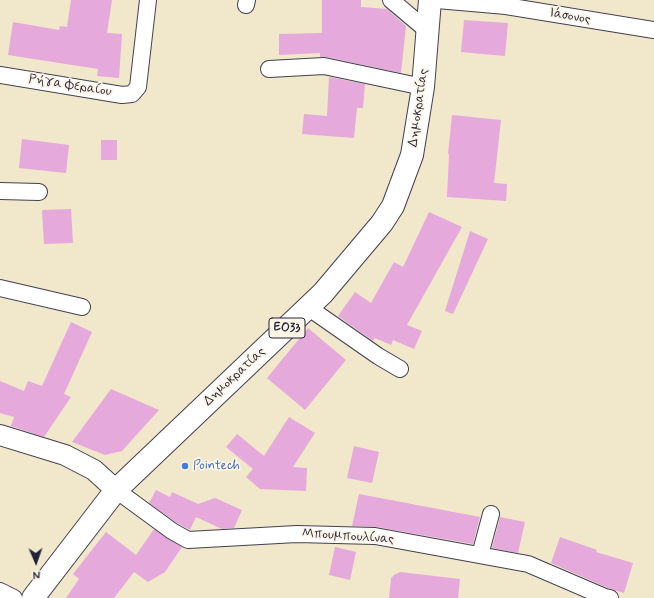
<!DOCTYPE html>
<meta charset="utf-8">
<style>
body{margin:0}
#map{position:relative;width:654px;height:598px;overflow:hidden;background:#f1e7cb;font-family:Mynerve,sans-serif}
canvas{display:block}
.north{position:absolute;left:16px;top:542px;width:40px;height:40px;-webkit-text-stroke:3px #fcf5e5;paint-order:stroke;rotate:178deg;font-size:11px;font-weight:700;line-height:16px;text-align:center;color:#22223b}
.north::after{content:'';display:block;margin:auto;width:14px;height:18px;background:#22223b;clip-path:polygon(50% 0,100% 100%,50% 72%,0 100%)}
</style>
<div id="map">
<canvas width="654" height="598"></canvas>
<div class="north">N</div>
</div>
<script>
const c = document.querySelector('canvas').getContext('2d');
c.lineJoin = 'round';
function fill(path, color) { c.fillStyle = color; c.fill(path, 'evenodd'); }
function trace(path, color, width, dash) { c.strokeStyle = color; c.lineWidth = width; c.lineCap = dash ? 'butt' : 'round'; c.setLineDash(dash || []); c.stroke(path); }
function drawText(font, color, halo, rows, align = 'center') {
  c.font = font + ' Mynerve,sans-serif'; c.lineWidth = 3.5; c.setLineDash([]); c.textBaseline = 'middle'; c.strokeStyle = halo; c.fillStyle = color; for (const [text, x, y, turn = 0] of rows) {
    c.save(); c.translate(x, y); c.rotate((+turn || 0) * Math.PI / 180); c.textAlign = isNaN(turn) ? turn : align; if (halo) c.strokeText(text, 0, 0); c.fillText(text, 0, 0); c.restore();
  }
}
const building = new Path2D(`
 M71,0H112L107,33L122,34L119,78L97,76L98,69L8,55L13,22L59,30L60,26L67,27Z
 M322,0H361V7L387,9L406,26L401,73L326,57H320V53L279,55V34L322,33Z
 M464,20L508,23L505,56L461,52Z
 M329,77L365,84L363,108H357L354,138L302,134L304,114L327,116Z
 M452,115L501,120L494,183L507,184L506,201L447,197L449,154H448Z
 M22,139L69,145L66,173L19,168Z
 M101,140H117V160H101Z
 M71,209L73,243L44,244L42,210Z
 M429,212L462,227L407,325L422,331L414,349L393,340L391,345L375,338L373,341L338,316L355,292L371,303L394,262L403,267Z
 M470,231L488,239L453,314L445,311Z
 M71,322L92,332L64,394L71,397L44,437L11,426L14,417L0,413V381L24,391L28,381L42,386Z
 M308,328L346,360L305,410L267,378Z
 M111,389L159,410L122,451L105,455L72,442Z
 M289,417L315,433L293,467L307,468L306,491L260,489L246,477L253,469L226,447L237,434L264,456Z
 M354,446L379,452L372,483L347,478Z
 M156,490L170,497L172,492L198,504L215,498L242,510L234,528L222,529L196,517L190,530L177,523L149,503Z
 M359,494L480,517L473,544L377,527L352,526Z
 M500,517L525,522L518,553L492,548Z
 M154,529L182,547L165,572L148,582L134,572L114,598H66L79,579L73,574L106,532L136,555Z
 M560,537L597,550L596,552L633,563L624,593L608,588L551,563Z
 M335,547L356,552L350,580L329,575Z
 M400,572L460,579L458,598H389L391,578L394,575Z`);
const minor = new Path2D(`
 M391,0L429,32
 M437,0L506,6L654,30
 M246,5L247,0
 M269,69L324,66L423,87
 M0,75L122,95L132,94L138,87L148,0
 M0,191L39,192
 M0,288L82,307
 M309,308L378,356L400,369
 M116,490L172,531L188,540L297,534L375,536L528,564L605,597L610,598
 M480,555L491,514
 M0,591L14,598`);
const tertiary = new Path2D(`
 M0,435L65,455L94,470L116,490`);
const primary = new Path2D(`
 M33,598L116,490L323,293L382,223L393,206L412,155L423,87L430,0`);
const markers = [
 [185,466,4,"#3f7fe0"]
];
const shields = [
 [287,328,36]
];
const shieldNames = [
 ["ΕΟ33",287,328]
];
const streetNames = [
 ["Ιάσονος",570,17,10],
 ["Ρήγα Φεραίου",70,86,9],
 ["Δημοκρατίας",419,108,-82],
 ["Δημοκρατίας",235,377,-43],
 ["Μπουμπουλίνας",348,537,4]
];
const shopNames = [
 ["Pointech",193,466]
];
fill(building, '#e6a9db');
trace(minor, '#414051', 18);
trace(tertiary, '#414051', 22);
trace(primary, '#414051', 24);
trace(minor, '#fff', 16);
trace(tertiary, '#fff', 20);
trace(primary, '#fff', 22);
for (const [x, y, r, color] of markers) { const dot = new Path2D(); dot.arc(x, y, r, 0, 2 * Math.PI); c.fillStyle = color; c.fill(dot); trace(dot, '#fcf5e5', 1.5); }
for (const [x, y, w] of shields) { const box = new Path2D(); box.roundRect(x - w / 2, y - 10, w, 20, 3); c.fillStyle = '#fcf5e5'; c.fill(box); trace(box, '#22223b', 1); }
drawText('bold 12px', '#22223b', null, shieldNames);
drawText('13px', '#22223b', '#fcf5e5', streetNames);
drawText('13px', '#366cbe', '#fcf5e5', shopNames, 'left');
</script>
